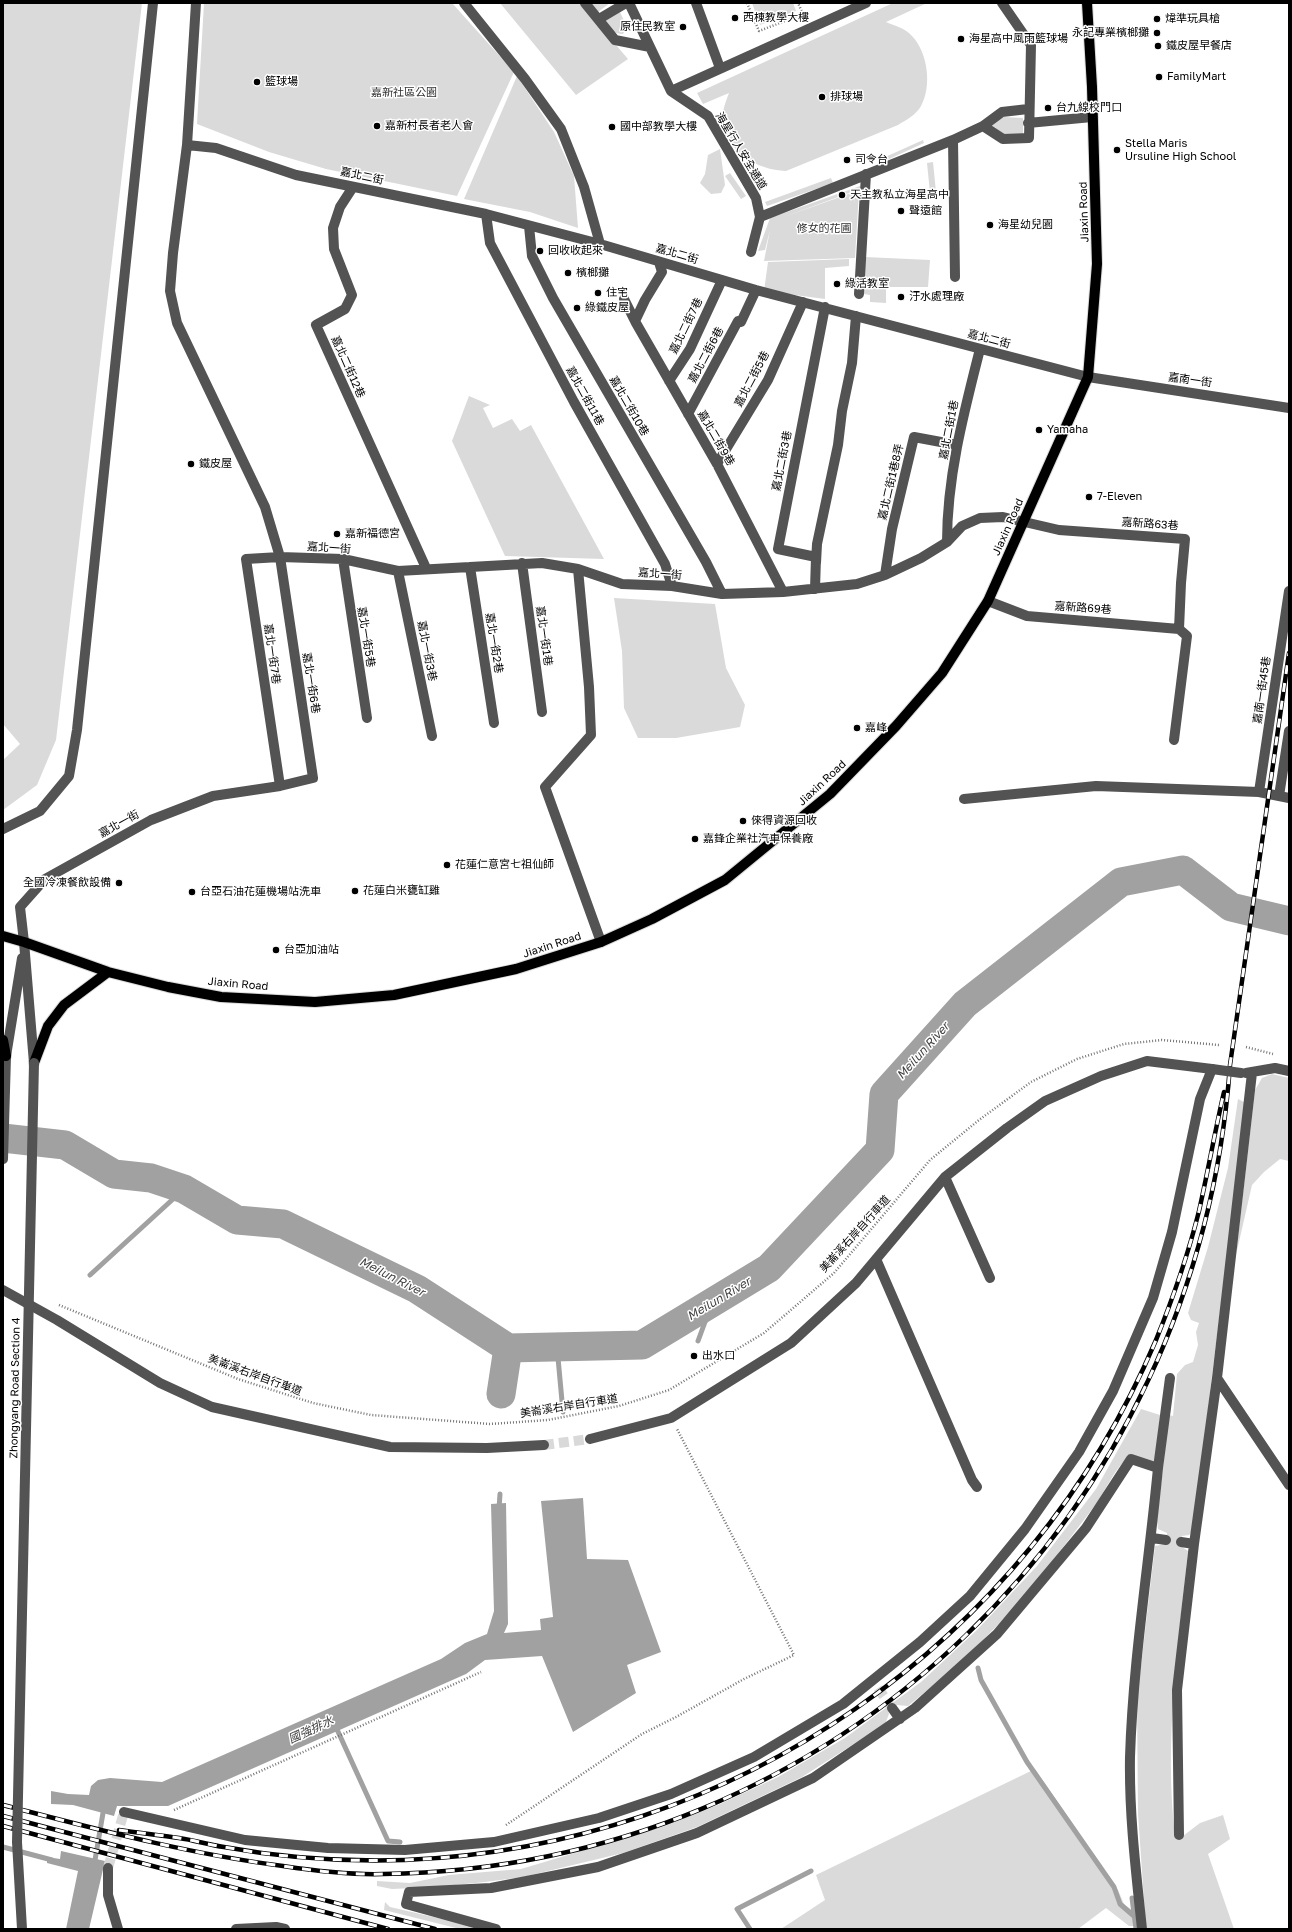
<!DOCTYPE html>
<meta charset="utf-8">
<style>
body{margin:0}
#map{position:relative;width:1292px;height:1932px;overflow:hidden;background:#fff;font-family:"Golos Text",sans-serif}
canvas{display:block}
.frame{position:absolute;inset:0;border:4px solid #000;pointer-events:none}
</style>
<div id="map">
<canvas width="1292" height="1932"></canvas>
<div class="frame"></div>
</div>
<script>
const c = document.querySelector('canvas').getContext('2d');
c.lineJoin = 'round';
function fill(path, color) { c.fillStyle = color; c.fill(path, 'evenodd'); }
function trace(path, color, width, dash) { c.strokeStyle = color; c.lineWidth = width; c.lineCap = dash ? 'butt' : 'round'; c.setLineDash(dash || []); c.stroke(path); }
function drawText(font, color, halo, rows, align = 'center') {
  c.font = font + ' "Golos Text","Noto Sans TC",sans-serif'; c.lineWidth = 3; c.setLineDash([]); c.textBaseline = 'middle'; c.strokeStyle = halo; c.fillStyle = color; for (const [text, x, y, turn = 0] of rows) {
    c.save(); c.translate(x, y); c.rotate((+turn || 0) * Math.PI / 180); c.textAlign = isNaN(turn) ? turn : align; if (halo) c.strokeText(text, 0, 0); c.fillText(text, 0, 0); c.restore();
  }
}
const green = new Path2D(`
 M3,3H142L56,740L37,785L3,810V760L20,744L3,724Z
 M204,3H452L514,72L457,196L326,169L269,152L197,124Z
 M500,3H580L628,59L576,95Z
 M590,3H610L598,12Z
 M752,3H793L796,11L760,25Z
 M893,3H927L886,22C895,26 905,28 912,36C928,53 932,86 921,106C916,115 906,120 898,125L786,171C757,170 726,152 723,120C722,110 726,101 729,93L703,104L697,93Z
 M620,12L627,27L623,34C613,34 610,28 605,21Z
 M517,76L554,132L574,176L578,228L530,212L464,199Z
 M1004,117L1023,118V134H1003L988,126Z
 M923,140L924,143L885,161L883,158Z
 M720,149L725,185L721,193L711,194L700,183L705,174L708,155Z
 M933,162L936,192L930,193L927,163Z
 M730,173L746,196L741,199L725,176Z
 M831,178L833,183L767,206L765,202Z
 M860,186V189L781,218L854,192V203L855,192L859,191L855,258L764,261L770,230L765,250L758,251L770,218Z
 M865,257L930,260L928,287H886V303L870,302V295L864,294Z
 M849,259V266L825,268V299L764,291L768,262Z
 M469,396L490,405L483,408L493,428L512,419L520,431L531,425L604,559L505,556L452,441Z
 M614,598L715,604L726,668L745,705L740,727L676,738H638L624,708L622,651Z
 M1272,1074L1289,1078V1161L1280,1159L1264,1172L1252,1185L1236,1255L1255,1090L1262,1078Z
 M1238,1099L1244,1102V1115L1193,1531L1189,1535L1182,1536L1181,1546L1188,1551C1178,1646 1164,1740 1175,1836H1183L1200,1823L1223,1815L1230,1839L1208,1854L1234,1929H1146L1138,1814L1137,1700L1155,1546L1166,1544L1167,1533L1158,1529L1157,1521L1169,1415L1173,1416L1177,1374L1185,1365L1193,1362L1198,1345L1196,1332L1199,1323L1191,1320L1188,1313L1208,1247L1228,1168Z
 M1141,1409L1160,1415L1156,1456L1154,1463L1131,1455C1115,1467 1107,1488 1096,1504C1077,1529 1058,1554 1038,1579C1001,1626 955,1668 908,1706L897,1705L888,1711L889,1714L885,1724L802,1777L697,1827L623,1853L523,1877L485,1882L435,1887L392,1889L377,1886V1881L410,1883L449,1875L521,1869L665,1826L720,1804L778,1777L845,1738L921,1682L977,1630L1037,1566L1096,1489Z
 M1035,1769L1118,1890L1124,1904L1137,1914L1138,1926H1129L1106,1908L1078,1929H781L825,1900L816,1875Z
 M385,1902L390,1907L486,1929H460L384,1910Z`);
const water = new Path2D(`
 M583,1498L587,1559L628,1560L661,1652L627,1665L636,1693L573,1732L542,1656L485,1660L466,1674L168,1806H117L114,1816L73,1805L51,1804V1791L68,1794L89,1795L91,1786L98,1780L110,1778L162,1782L441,1659L465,1643L487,1634L494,1611L491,1504L506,1503L508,1624L504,1633L541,1630L540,1619L553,1617L541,1501Z
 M61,1851L105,1861L89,1929H66L78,1871L47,1863V1857L60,1859Z`);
const stream = new Path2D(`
 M90,1275L184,1189
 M698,1341L712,1303
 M557,1347L563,1412
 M499,1509L500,1494
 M978,1668L981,1680L1027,1762L1114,1887L1120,1904L1135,1917
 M335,1725L388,1841L400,1842
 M3,1847L52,1860
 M94,1866L104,1807
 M1132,1898L1136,1929
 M750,1929L737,1909L811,1871`);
const river = new Path2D(`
 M3,1138L65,1145L114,1174L151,1178L184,1189L237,1220L283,1224L417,1289L508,1348L642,1345L769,1268L880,1150L884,1094L965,1004L1121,882L1183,870L1231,907L1289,921
 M501,1394L508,1348`);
const minorTunnel = new Path2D(`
 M544,1445L590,1439
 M878,1688L892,1708
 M108,1868L124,1812`);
const path = new Path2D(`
 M747,3L759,31L803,14L798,3
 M1246,1047L1273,1054
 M59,1305L238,1379L313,1403L371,1415L490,1424L548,1420L619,1406L669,1390L764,1333L834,1273L930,1160L979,1120L1031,1082L1077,1059L1124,1044L1162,1040L1219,1045
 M174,1810L481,1672
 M506,1825L642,1734L676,1717L744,1679L794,1655L677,1429`);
const minor = new Path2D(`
 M464,3L525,79L561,129L584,187L600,244
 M585,3L615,40L650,47
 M629,3L671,91L708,116L756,198L760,217L953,140L983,126L1002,112L1028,109
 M696,3L720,68
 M599,19L626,3
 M671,91L866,3
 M1028,123L1092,117
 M983,126L1003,139L1029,138L1031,45L1002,3
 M953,140L955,277
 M187,145L196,3
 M353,187L340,207L333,228L334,249L352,295L345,309L316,325L426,568
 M486,214L490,243L574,402L665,564L672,586
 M529,226L532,256L553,298L706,562L722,594
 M751,252L760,217
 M859,294L866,174
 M624,299L636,323L717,464L783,592
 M635,321L645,300L662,272L659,262
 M669,381L690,349L722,280
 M688,414L738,321L741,322L756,290
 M717,464L768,380L803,302
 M947,542C947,476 964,412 980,349
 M343,559L367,718
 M522,563L542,712
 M816,563L817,544L838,445L842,411L852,363L856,316
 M470,567L494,723
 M578,569L589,687L591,735L545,787L601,942
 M398,571L432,736
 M885,575L892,529L914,437L957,445
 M815,589L816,557L778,549L825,307
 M988,601L1027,616L1179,629
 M1174,740L1187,636L1179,629
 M280,786L246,559L280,557L343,559L398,571L542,563L578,569L622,584L672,586L722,594L783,592L857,584L885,575L921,558L947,542L962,526L980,518L1003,517L1059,530L1185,539L1181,583L1179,629
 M1259,792L1289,591
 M1279,796L1289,731
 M964,799L1096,786L1259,792L1289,798
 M3,829L40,811L69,776L77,730L153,3
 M34,1063L24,942L20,907L45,879L151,820L213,796L280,786L313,778L280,557L265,507L177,323L170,291L173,253L187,145L216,148L296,175L486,214L600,244L756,290L1088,377L1289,408
 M1246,1073L1275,1068L1289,1071
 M1252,1073L1217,1378L1289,1485
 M3,1159L6,1056L22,958
 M945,1177L990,1278
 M876,1259L972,1480L977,1487
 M3,1290L57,1320L160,1383L212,1407L390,1447L487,1448L544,1445
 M1152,1538L1166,1540
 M1181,1542L1194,1544
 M892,1708L900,1719
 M124,1812L245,1840L328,1848L405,1850L494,1842L599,1818L671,1794L754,1757L843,1704L920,1642L970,1596L1025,1529L1079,1452L1113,1391L1153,1298L1172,1232L1200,1099L1212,1069L1147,1061L1101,1076L1045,1101L1007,1128L945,1177L856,1283L791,1343L671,1418L590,1439
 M1179,1835L1177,1690L1194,1544L1217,1378
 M108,1868V1895L118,1929
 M236,1929L276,1927L285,1929
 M496,1929L406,1904L409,1892L491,1888L598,1867L697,1833L813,1778L915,1708L997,1634L1086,1528L1131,1459L1158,1468L1170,1378
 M1142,1929C1136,1872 1129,1814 1130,1757C1133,1660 1149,1564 1158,1468`);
const major = new Path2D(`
 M3,936L24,942L108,972L168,987L221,997L315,1002L394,995L516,969L601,942L652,919L725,880L830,794L896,726L942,673L988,601L1088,377L1097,264L1092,87L1087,3
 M3,1040L6,1056
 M34,1063L48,1026L64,1005L108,972`);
const rail = new Path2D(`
 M3,1805C96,1829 188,1854 283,1866C316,1871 349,1875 383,1874C838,1868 1198,1515 1230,1065L1289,653
 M3,1816L435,1929
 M3,1826L388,1929
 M119,1830C139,1833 159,1835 179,1838C194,1840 209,1845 224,1847C284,1858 344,1862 405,1860C733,1847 1028,1643 1156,1340C1173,1298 1188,1255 1199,1211C1208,1171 1215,1131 1224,1092`);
const minorBridge = new Path2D(`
 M1212,1069L1241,1073
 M22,1929L17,1842L34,1063`);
const markers = [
 [735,18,4,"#000"],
 [1157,19,4,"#000"],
 [683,27,4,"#000"],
 [1157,33,4,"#000"],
 [961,39,4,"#000"],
 [1158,46,4,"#000"],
 [1159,77,4,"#000"],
 [257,82,4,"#000"],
 [822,97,4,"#000"],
 [1048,108,4,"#000"],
 [377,126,4,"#000"],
 [612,127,4,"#000"],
 [1117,150,4,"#000"],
 [847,160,4,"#000"],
 [842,195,4,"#000"],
 [901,211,4,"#000"],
 [990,225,4,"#000"],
 [540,251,4,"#000"],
 [568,273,4,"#000"],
 [837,284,4,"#000"],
 [598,293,4,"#000"],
 [901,297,4,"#000"],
 [577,308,4,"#000"],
 [1039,430,4,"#000"],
 [191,464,4,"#000"],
 [1089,497,4,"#000"],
 [337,534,4,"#000"],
 [857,728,4,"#000"],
 [743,821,4,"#000"],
 [695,839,4,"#000"],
 [447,865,4,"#000"],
 [119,883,4,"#000"],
 [355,891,4,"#000"],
 [192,892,4,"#000"],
 [276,950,4,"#000"],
 [694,1356,4,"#000"]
];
const poiNames = [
 ["西棟教學大樓",743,18],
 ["煒準玩具槍",1165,19],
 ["原住民教室",675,27,"right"],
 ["永記專業檳榔攤",1149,33,"right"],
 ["海星高中風雨籃球場",969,39],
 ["鐵皮屋早餐店",1166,46],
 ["FamilyMart",1167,77],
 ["籃球場",265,82],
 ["排球場",830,97],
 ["台九線校門口",1056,108],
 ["嘉新村長者老人會",385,126],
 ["國中部教學大樓",620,127],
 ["Stella Maris",1125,144],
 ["Ursuline High School",1125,157],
 ["司令台",855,160],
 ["天主教私立海星高中",850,195],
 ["聲遠館",909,211],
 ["海星幼兒園",998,225],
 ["回收收起來",548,251],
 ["檳榔攤",576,273],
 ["綠活教室",845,284],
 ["住宅",606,293],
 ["汙水處理廠",909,297],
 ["綠鐵皮屋",585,308],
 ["Yamaha",1047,430],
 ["鐵皮屋",199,464],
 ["7-Eleven",1097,497],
 ["嘉新福德宮",345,534],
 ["嘉峰",865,728],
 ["倈得資源回收",751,821],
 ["嘉鋒企業社汽車保養廠",703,839],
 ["花蓮仁意宮七祖仙師",455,865],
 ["全國冷凍餐飲設備",111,883,"right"],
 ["花蓮白米甕缸雞",363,891],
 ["台亞石油花蓮機場站洗車",200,892],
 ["台亞加油站",284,950],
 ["出水口",702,1356]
];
const parkNames = [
 ["嘉新社區公園",404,93],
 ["修女的花圃",824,229]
];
const streetNames = [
 ["海星行人安全通道",741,151,59],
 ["嘉北二街",362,176,12],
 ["Jiaxin Road",1084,212,-92],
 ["嘉北二街",677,254,16],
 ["嘉北二街7巷",686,326,-64],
 ["嘉北二街",989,339,15],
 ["嘉北二街6巷",706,355,-62],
 ["嘉北二街12巷",348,367,66],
 ["嘉北二街5巷",752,379,-62],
 ["嘉南一街",1190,380,8],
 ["嘉北二街11巷",585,396,61],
 ["嘉北二街10巷",629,406,60],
 ["嘉北二街1巷",949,430,-79],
 ["嘉北二街9巷",716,438,60],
 ["嘉北二街3巷",782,461,-79],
 ["嘉北二街1巷8弄",891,482,-77],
 ["嘉新路63巷",1150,524,4],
 ["Jiaxin Road",1008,527,-66],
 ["嘉北一街",329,548,4],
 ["嘉北一街",660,574,4],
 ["嘉新路69巷",1083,608,4],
 ["嘉北一街1巷",544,636,82],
 ["嘉北一街5巷",366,637,81],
 ["嘉北一街2巷",494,643,81],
 ["嘉北一街3巷",427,651,79],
 ["嘉北一街7巷",272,654,82],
 ["嘉北一街6巷",311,683,81],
 ["嘉南一街45巷",1262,690,-82],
 ["Jiaxin Road",822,783,-43],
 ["嘉北一街",119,824,-29],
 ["Jiaxin Road",552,945,-18],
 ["Jiaxin Road",238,984,5],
 ["美崙溪右岸自行車道",855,1234,-48],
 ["美崙溪右岸自行車道",255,1375,20],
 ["Zhongyang Road Section 4",15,1388,-89],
 ["美崙溪右岸自行車道",569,1406,-9]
];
const waterNames = [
 ["Meilun River",923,1051,-48],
 ["Meilun River",392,1277,27],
 ["Meilun River",719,1299,-31],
 ["國強排水",311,1730,-25]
];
fill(green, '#dadada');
fill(water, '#a1a1a1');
trace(stream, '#a1a1a1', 5);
trace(river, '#a1a1a1', 29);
trace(minorTunnel, '#d9d9d9', 10, [10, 5]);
trace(major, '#dbdbdb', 12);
trace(path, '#757575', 2.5, [1, 2]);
trace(minor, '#535353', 10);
trace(major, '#000', 10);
trace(rail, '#000', 4.5);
trace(rail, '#fff', 3, [9]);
trace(minorBridge, '#535353', 10);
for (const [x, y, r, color] of markers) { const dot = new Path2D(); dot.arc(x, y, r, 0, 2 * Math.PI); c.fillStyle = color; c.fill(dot); trace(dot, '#fff', 1.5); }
drawText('11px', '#000', '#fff', poiNames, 'left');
drawText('11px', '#313131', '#fff', parkNames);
drawText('11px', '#000', '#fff', streetNames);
drawText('italic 12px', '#424242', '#fff', waterNames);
</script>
